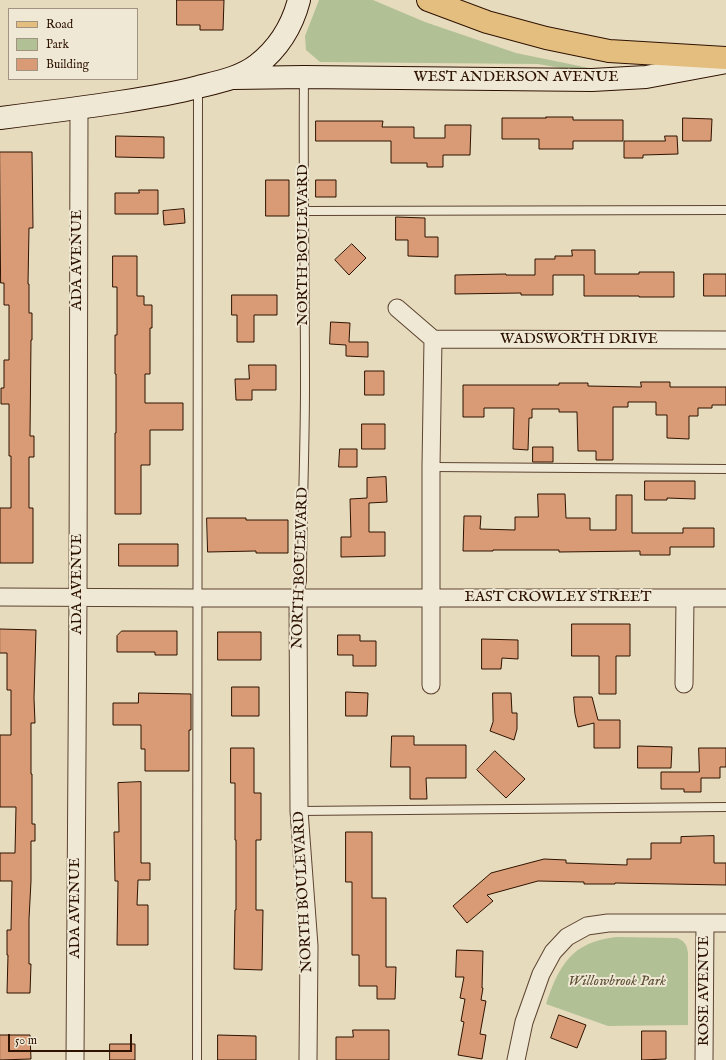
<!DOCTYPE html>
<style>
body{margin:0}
#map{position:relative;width:726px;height:1060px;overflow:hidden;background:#e7dbbe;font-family:"IM FELL English",serif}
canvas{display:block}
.legend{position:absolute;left:8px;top:8px;width:130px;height:72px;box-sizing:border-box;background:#efe8d5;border:1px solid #a29280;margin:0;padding:5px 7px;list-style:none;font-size:12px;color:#2e1200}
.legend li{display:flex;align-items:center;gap:8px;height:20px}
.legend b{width:20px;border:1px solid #a29280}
.scale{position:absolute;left:8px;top:1034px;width:124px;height:18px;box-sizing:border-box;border:2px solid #2e1200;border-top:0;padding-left:5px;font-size:12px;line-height:14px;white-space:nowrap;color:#2e1200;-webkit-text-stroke:3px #efe8d5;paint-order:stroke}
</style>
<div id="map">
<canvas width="726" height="1060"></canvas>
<ul class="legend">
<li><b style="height:5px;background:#e4be7f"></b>Road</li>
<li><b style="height:11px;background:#b1c195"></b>Park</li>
<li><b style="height:11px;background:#d99b75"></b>Building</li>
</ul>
<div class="scale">50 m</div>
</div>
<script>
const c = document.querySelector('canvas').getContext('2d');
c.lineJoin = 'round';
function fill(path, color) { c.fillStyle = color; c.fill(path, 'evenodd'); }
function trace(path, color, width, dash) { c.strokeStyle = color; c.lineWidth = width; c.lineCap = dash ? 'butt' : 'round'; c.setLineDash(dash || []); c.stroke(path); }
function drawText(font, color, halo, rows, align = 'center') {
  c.font = font + ' "IM FELL English",serif'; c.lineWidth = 4; c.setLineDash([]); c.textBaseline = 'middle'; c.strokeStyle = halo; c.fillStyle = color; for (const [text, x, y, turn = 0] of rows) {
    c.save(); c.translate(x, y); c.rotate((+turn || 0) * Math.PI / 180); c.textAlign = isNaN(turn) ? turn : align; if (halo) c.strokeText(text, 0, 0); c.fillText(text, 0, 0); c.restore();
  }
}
const green = new Path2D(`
 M319,0H373L425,22L516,53L589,68V73L538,64L320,62L306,50L305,36Z
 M616,937L677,938C685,941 687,945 688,953V1025L608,1026L546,1004C559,965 572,942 616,937Z`);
const building = new Path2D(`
 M177,0H224L223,30H200V25H177Z
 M546,117H573V120H623V141H573V149H539V139H502V118H546Z
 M683,118L712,119L711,141H683Z
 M316,121H383L382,127H414V138H445V125H471L470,155H443V167H427V163H391V141H316Z
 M116,136L164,137V158L116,157Z
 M665,136H677L678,154L643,155V158H624V141H665Z
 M0,152H32L33,228H29L28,284H29V313H32V340H31L30,436H34V457H29V508H33V563H0V508H11V456H9V404H1V388H4V360H9V305H4V283H1Z
 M266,180H289V216H266Z
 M316,180H336V197H316Z
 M139,190H158V214H115V193H139Z
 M184,209L185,223L164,225L163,211Z
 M396,217L425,218V237H438V257L408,256V240H396Z
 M352,244L366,258L349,275L335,260Z
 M572,250H595V274H639V272H674V297H639V296H584V275H553V295H521V293L455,294V275L506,274V275H535V259H555V256H572Z
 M113,256H137V296H144V305H152V328H150V374H145V403H183V430H150V465H141V514H115V433H116V374H115V335H117V287H113Z
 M704,274H726V296H704Z
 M232,295H277V315H254V342H237V315H232Z
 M331,322L350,323L349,342H368V357L346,356V345L330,344Z
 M249,365H276V390H252V400H236L235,379H249Z
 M365,371H384V395H365Z
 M641,382H670V387H726V405H712V408H698V416H689V439L667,438V415H656V402H628V407H613V460H596V451H578L577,412H559V409H532V418H529L528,450L513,449L514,408H484V417H463V385H559V383H588V386L641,387Z
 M362,424H385V449H362Z
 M533,447H553V462H533Z
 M340,449H357V467H339Z
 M386,477L387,502L369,503V532H385V556L341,557V537H351L350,499L367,498V478Z
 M645,481H695V499L667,498V500H645Z
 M538,494H565L566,518H590V530H616V495H632V533H683V528H714V547H670V555H640V551L559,552V550H493V551H463L464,516H481L480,529L515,530V517H538Z
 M207,518H246V520H288V553H256V551L208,552Z
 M119,544H178V566H119Z
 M572,624H630V656H616V694H599V656H572Z
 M0,629L36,630L34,698L35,723H31V774H32V824H35V841H31V881L29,919V964H31L30,993H7L8,955H7V930H11L12,881H0V853H15L16,807H0V735H11V690H7V653H0Z
 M122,631H177V655H155V652H117V636Z
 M218,632H261V660H218Z
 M338,635H360V641H376V666H353V655H338Z
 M482,639L518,640V659L502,658L501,669H482Z
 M232,687H259V716H232Z
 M346,692L368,693L367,716H346Z
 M139,693L191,694V730H189V771H145V749H141V725H113V703H138Z
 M493,693H511L512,713H517V729L514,740L490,731L493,722Z
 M574,697H592L598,720H620V748H594V723L578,727L575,714Z
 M392,736H414V745H466V778H426L427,799H410V767H391Z
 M638,746L672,747L671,768H638Z
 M231,748H254V793H261V840H256V910H263L262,970L234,969L235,910H236V840H235V783H231Z
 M699,748H726V767H720V778H701V792H684V789H661V772H699Z
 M495,751L525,779L506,798L477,770Z
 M141,782V863H150V880H138L137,905H148V945H117L118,881H115L114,832H119L118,783Z
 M346,832H372V898H386V967H396L395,999H377V986H359V955H352V882H346Z
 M714,836V863H726V885L615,883V884H584V882L538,881L487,895L493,901L467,923L453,906L491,873L544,859L566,860V863L627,865V859H651V843H681V837Z
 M457,950L483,951L482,988H483L481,1000L486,1001L480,1034L486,1035L482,1059L458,1055L464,1022L461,1021L465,999L460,998L464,977H456Z
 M559,1015L586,1025L577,1048L551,1038Z
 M353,1030H389V1060H336V1037H353Z
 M642,1031H666V1059L642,1060Z
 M0,1035H30L31,1059L0,1060Z
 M218,1035L256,1036V1060H218Z
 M110,1044H135V1060H110Z`);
const lane = new Path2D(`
 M304,211L726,210
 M431,467L726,469
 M298,598L302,581C302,516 305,450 305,385C305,282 303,180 304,77
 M299,811L726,807
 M197,1060L198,89`);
const street = new Path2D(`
 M397,308L433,339L726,340
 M0,597L197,598H726
 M298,598L299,811L309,946L308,1060
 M684,684L685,598
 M431,685V467L433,339
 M75,1060L78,597L79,109
 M516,1060L524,1022L541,974L553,952L567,937L587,926L608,923H726
 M704,1060L705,923`);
const secondary = new Path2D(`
 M233,78L304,77L592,80L646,77L726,62
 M0,118C40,113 80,108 120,102C146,98 172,94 198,87C218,82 240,78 257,65C279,48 292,27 299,0`);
const primary = new Path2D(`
 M428,0L487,22L546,38L609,51L726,58`);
const streetNames = [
 ["WEST ANDERSON AVENUE",516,78],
 ["NORTH BOULEVARD",304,245,-90],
 ["ADA AVENUE",78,260,-90],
 ["WADSWORTH DRIVE",579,340],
 ["NORTH BOULEVARD",301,568,-88],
 ["ADA AVENUE",78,584,-90],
 ["EAST CROWLEY STREET",558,598],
 ["NORTH BOULEVARD",304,892,-93],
 ["ADA AVENUE",76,908,-90],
 ["ROSE AVENUE",705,991,-90]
];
const parkNames = [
 ["Willowbrook Park",617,982]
];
fill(green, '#b1c195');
fill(building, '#d99b75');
trace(building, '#2e1200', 1);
trace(lane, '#5c4430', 10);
trace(street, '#5c4430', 19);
trace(secondary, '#2e1200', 24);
trace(primary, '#2e1200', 24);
trace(lane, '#efe8d5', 8);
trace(street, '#efe8d5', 17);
trace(secondary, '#efe8d5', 22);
trace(primary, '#e4be7f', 22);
drawText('15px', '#2e1200', '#efe8d5', streetNames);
drawText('italic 15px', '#5c4f34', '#efe8d5', parkNames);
</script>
